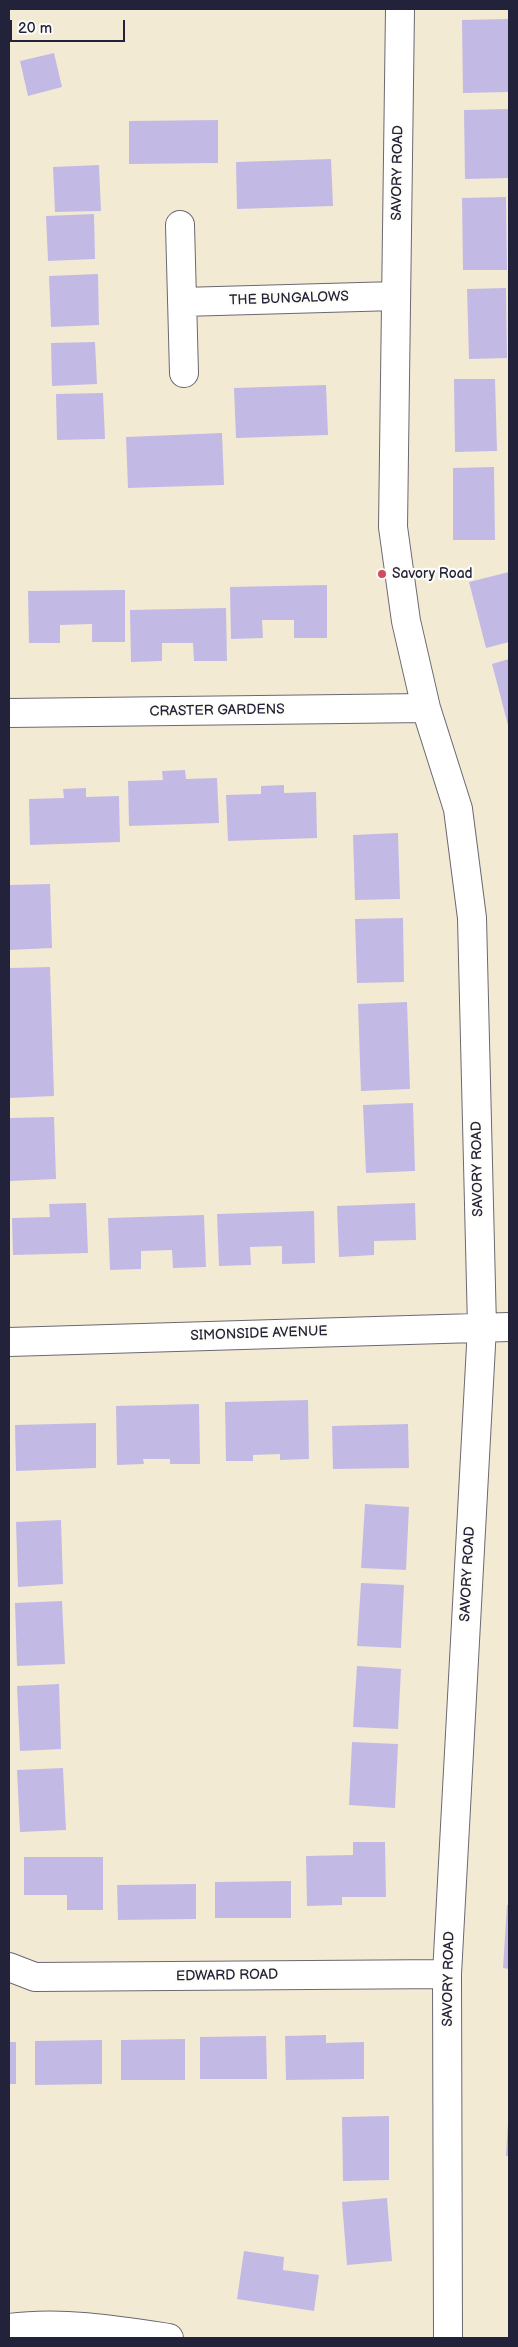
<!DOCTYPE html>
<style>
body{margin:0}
#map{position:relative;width:518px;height:2347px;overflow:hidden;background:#f3ead4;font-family:"Balsamiq Sans",sans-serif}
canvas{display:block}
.frame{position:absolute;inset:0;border:10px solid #22223b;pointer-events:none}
.scale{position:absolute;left:10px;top:20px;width:115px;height:22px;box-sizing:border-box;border:2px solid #22223b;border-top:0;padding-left:6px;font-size:15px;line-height:18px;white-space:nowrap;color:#22223b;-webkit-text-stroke:4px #fdfcf7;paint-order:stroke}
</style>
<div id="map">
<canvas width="518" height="2347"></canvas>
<div class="frame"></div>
<div class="scale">20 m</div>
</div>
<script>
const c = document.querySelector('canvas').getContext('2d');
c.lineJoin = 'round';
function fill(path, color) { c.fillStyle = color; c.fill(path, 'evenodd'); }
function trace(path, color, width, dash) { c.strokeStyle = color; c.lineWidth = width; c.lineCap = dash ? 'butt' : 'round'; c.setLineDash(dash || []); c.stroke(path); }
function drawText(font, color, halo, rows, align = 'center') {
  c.font = font + ' "Balsamiq Sans",sans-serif'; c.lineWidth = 4.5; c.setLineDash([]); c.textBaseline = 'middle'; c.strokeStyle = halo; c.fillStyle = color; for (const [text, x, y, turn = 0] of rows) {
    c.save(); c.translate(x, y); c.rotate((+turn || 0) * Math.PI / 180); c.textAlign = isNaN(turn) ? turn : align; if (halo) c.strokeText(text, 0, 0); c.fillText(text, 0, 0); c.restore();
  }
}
const building = new Path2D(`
 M508,19L509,92L463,93L462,20Z
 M54,53L62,87L28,96L20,61Z
 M508,109L509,178L465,179L464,110Z
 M218,120V163L129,164V121Z
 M331,159L333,206L237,209L236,162Z
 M99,165L101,211L55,212L53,167Z
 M506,197L507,270H463L462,198Z
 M94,214L95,259L48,261L46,216Z
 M98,274L99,325L51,327L49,276Z
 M506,288L507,358L469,359L467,289Z
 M95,342L97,384L52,386L51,343Z
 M454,379H495L497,451L455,452Z
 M326,385L328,435L236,438L234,388Z
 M103,393L105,439L57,440L56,394Z
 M222,433L224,485L128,488L126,437Z
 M494,467L495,540H453V468Z
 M509,572V642L486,648L469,582Z
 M327,585V638H294V620H262L263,638L231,639L230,587Z
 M125,590V642H92V624L60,625V643H29L28,591Z
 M226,608L227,661H194L193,643H162V661L131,662L130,610Z
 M509,659V729L492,664Z
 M185,770L186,779L217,778L219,823L129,826L128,781L163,780L162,771Z
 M284,785V793L316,792L317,838L228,841L226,795L261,794V786Z
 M86,788V797L119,796L120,842L30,845L29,799L64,798L63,789Z
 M398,833L400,899L355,900L353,835Z
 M50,884L52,948L9,950V885Z
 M403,918L404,982L357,983L355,919Z
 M50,967L54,1096L9,1098V968Z
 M407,1002L410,1089L361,1091L358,1004Z
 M413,1103L415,1171L366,1173L363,1105Z
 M54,1117L56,1179L10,1181L9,1118Z
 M86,1203L88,1253L13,1255L12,1218L50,1217L49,1204Z
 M415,1203L416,1240L374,1241V1255L339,1257L337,1206Z
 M314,1211L315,1263L282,1264V1246L250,1247L251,1265L219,1266L217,1214Z
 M204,1215L206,1267L173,1268L172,1250L141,1251V1269L110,1270L108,1218Z
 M308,1400L309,1459L280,1460V1454L253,1455V1461H226L225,1402Z
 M199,1404L200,1464H170V1459H143L144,1464L117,1465L116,1406Z
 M96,1423V1468L16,1471L15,1425Z
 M408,1424L409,1468L333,1469L332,1426Z
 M365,1504L409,1507L406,1570L361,1568Z
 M61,1520L63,1584L18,1587L16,1522Z
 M361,1583L404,1585L401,1648L357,1646Z
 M62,1601L65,1664L17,1666L15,1603Z
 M357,1666L401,1669L398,1729L353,1727Z
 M59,1684L61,1749L20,1751L17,1686Z
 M352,1742L398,1744L395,1808L349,1805Z
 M63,1768L66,1830L20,1832L17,1770Z
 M353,1842H385L386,1897H342V1905L307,1906L306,1856L353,1855Z
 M24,1857H103V1910H67V1895H24Z
 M291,1881V1918H215V1882Z
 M196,1884V1919L118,1920L117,1885Z
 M507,1905H509V1969L503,1968Z
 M326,2035V2043L364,2042V2079L286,2080L285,2036Z
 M266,2036L267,2079H200V2037Z
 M185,2039V2080H121V2040Z
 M102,2040V2084L35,2085V2041Z
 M9,2042H16V2084H9Z
 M389,2116V2180L343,2181L342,2117Z
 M508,2122L509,2123V2156H506Z
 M387,2198L392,2261L347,2265L342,2202Z
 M244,2251L284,2257L283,2270L319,2275L314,2311L237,2299Z`);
const minor = new Path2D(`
 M400,9L393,527L406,621L426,708L458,809L472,918L482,1327L447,1974L448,2338
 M180,225L184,373
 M182,302L396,296
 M9,713L426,708
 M9,1342L509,1327
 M9,1967L35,1977L447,1974
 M9,2328C62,2321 117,2330 169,2338`);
const markers = [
 [382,574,5,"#d1495b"]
];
const streetNames = [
 ["SAVORY ROAD",398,173,-89],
 ["THE BUNGALOWS",289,299,-2],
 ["CRASTER GARDENS",217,711,-1],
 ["SAVORY ROAD",478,1169,-91],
 ["SIMONSIDE AVENUE",259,1334,-2],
 ["SAVORY ROAD",468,1574,-87],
 ["EDWARD ROAD",227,1976,-1],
 ["SAVORY ROAD",449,1979,-89]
];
const poiNames = [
 ["Savory Road",392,574]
];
fill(building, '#c2bae5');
trace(minor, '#6b6871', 30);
trace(minor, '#fff', 28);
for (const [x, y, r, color] of markers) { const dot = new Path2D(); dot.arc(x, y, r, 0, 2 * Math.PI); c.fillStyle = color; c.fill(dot); trace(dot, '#fdfcf7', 2); }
drawText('14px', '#22223b', '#fdfcf7', streetNames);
drawText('14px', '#22223b', '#fdfcf7', poiNames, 'left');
</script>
